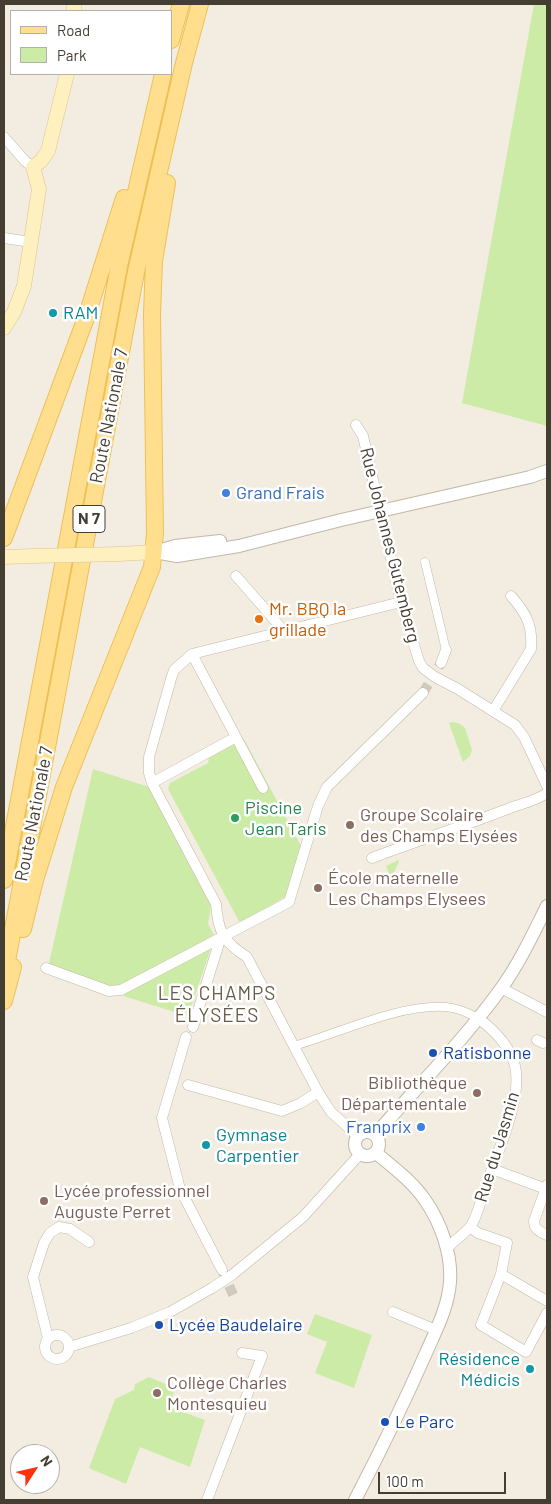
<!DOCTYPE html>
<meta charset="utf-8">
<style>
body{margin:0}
#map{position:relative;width:551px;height:1504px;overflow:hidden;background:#f3ede1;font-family:Barlow,sans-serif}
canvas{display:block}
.frame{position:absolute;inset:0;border:5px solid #443d32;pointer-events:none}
.legend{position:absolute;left:10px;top:10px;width:162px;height:65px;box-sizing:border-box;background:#fff;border:1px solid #b4b1ad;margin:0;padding:6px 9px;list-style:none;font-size:15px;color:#443d32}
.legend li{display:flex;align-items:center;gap:10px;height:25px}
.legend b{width:25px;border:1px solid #b4b1ad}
.north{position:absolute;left:10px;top:1444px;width:50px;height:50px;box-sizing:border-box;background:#fff;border:1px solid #b4b1ad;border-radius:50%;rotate:55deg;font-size:14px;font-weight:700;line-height:20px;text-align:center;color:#443d32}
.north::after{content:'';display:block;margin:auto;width:18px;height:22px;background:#ff310c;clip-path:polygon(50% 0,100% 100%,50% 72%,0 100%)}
.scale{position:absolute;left:378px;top:1472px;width:128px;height:22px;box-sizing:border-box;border:2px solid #443d32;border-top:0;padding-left:6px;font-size:15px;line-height:18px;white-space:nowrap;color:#443d32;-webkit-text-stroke:4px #fff;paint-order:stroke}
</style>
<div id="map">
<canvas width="551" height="1504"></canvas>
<div class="frame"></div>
<ul class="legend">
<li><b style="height:6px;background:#ffdf8e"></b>Road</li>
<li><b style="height:14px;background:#cceba6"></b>Park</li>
</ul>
<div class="north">N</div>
<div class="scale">100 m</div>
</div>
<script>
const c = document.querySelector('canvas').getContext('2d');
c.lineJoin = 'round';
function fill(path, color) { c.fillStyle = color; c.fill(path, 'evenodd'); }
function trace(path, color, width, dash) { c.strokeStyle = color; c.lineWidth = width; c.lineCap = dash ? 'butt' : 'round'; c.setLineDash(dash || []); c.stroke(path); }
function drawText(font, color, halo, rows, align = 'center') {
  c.font = font + ' Barlow,sans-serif'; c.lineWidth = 5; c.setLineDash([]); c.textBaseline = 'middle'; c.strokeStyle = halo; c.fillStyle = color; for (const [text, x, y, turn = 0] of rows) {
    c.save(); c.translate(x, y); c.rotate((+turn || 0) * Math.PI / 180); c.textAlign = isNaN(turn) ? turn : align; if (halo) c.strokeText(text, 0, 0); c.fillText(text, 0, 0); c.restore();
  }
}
const green = new Path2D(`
 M534,4H547V426L462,403Z
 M453,722L460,724L465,728L472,750L470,756L463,762L449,723Z
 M244,739L302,848L285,897L240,923L168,789L170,783L208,763L209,758Z
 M93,769L149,787L211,906L208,924L214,935L128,984L115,987L100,986L49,963Z
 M398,860L399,862L391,878L386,866Z
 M212,945L188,1016L123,996L124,992Z
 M315,1314L372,1335L354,1388L315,1373L327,1342L307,1334Z
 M149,1377L175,1388L169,1407L205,1420L190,1467L140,1447L126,1484L89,1468L115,1399L134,1390L135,1384Z`);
const minorTunnel = new Path2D(`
 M423,693L441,663
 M223,1272L235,1299`);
const pedestrian = new Path2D(`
 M425,562L446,650
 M294,1046C337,1034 401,1003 446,1007C458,1008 468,1013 478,1018`);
const minor = new Path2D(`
 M4,137L25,161L33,167
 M4,238L31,242
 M356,425L363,436L401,602L419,661L423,668L435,677L458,689L515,725L524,737L547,786
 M236,576L278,624L282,631
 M441,663L446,650
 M493,711L531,649C533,625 526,613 511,596
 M236,737L263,788
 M152,783L236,737L192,654
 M372,858C416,841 461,827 505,810C519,804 534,802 547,793
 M46,968L109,991L121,990L289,902L318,806L327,787L423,693
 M501,988L547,1012
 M193,1027L219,943
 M186,1037L162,1118L180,1189L222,1270
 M537,1040L543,1043
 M188,1085L282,1111L301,1103L318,1092
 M358,1136L331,1112L318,1092L247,957C223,942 218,931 216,904L152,783L149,773V757L171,679L174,670L192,654L401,602
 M492,1169L546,1189
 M547,1185L534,1221C534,1230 541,1232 547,1235
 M470,1227L478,1233L507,1243L501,1274L481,1325L526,1352L547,1313
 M447,1248C453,1242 465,1233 470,1227C477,1218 481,1199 485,1188C496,1155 523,1100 515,1066C510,1046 494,1030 478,1018
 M501,1274L547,1301
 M393,1312L436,1330
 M45 1347a12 12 0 1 1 24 0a12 12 0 1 1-24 0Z
 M48,1338L33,1277L44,1243L50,1233L59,1227L70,1229L89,1242
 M69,1347L131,1328L170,1312L212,1288L232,1275L303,1217L360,1154
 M207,1500L262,1356L242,1353`);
const tertiary = new Path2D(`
 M159,551L175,546L220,541
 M155,552L177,556L239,546L341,520L530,477L547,471
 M355 1144a12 12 0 1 1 24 0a12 12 0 1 1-24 0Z
 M375,1135C417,1087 463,1041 500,990C519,964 533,934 547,906
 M355,1500C380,1452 404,1403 426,1353C436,1330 448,1308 450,1282C452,1254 441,1223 425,1200C413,1182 393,1167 376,1153`);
const secondary = new Path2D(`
 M74,4V11
 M4,328L14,312L24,286L39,189L33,167L41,161L48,151L67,74
 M119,554L155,552
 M4,557L34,556`);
const primary = new Path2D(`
 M171,40L181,4
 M4,538L87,315L124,198
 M4,880L119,266L163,74
 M23,929L35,880L64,787L152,567L155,533L152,314L154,261L167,183
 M4,977L136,272L184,63L200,4
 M4,1001L13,967`);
const secondaryBridge = new Path2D(`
 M34,556L119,554`);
const markers = [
 [53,313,5,"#0f9aa8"],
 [226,493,5,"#3f7fe0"],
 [259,619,5,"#e8710a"],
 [235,818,5,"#2e9e5b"],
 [350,825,5,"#8d6e63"],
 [318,888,5,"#8d6e63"],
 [433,1053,5,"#1a4fb4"],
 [477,1093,5,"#8d6e63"],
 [421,1127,5,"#3f7fe0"],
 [206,1145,5,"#0f9aa8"],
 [44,1201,5,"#8d6e63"],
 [159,1325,5,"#1a4fb4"],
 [530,1369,5,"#0f9aa8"],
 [157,1393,5,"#8d6e63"],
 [385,1422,5,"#1a4fb4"]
];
const shields = [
 [89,519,32]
];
const shieldNames = [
 ["N 7",89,519]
];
const cultureNames = [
 ["RAM",63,313],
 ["Gymnase",216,1135],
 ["Carpentier",216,1156],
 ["Résidence",520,1359,"right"],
 ["Médicis",520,1380,"right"]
];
const streetNames = [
 ["Route Nationale 7",109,416,-79],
 ["Rue Johannes Gutemberg",390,545,76],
 ["Route Nationale 7",34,814,-79],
 ["Rue du Jasmin",497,1147,-73]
];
const shopNames = [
 ["Grand Frais",236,493],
 ["Franprix",411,1127,"right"]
];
const foodNames = [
 ["Mr. BBQ la",269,609],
 ["grillade",269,630]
];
const leisureNames = [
 ["Piscine",245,808],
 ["Jean Taris",245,829]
];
const educationNames = [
 ["Groupe Scolaire",360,815],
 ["des Champs Elysées",360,836],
 ["École maternelle",328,878],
 ["Les Champs Elysees",328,899],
 ["Bibliothèque",467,1083,"right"],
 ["Départementale",467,1104,"right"],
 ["Lycée professionnel",54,1191],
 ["Auguste Perret",54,1212],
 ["Collège Charles",167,1383],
 ["Montesquieu",167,1404]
];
const transitNames = [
 ["Ratisbonne",443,1053],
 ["Lycée Baudelaire",169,1325],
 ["Le Parc",395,1422]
];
const neighbourhoodNames = [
 ["LES CHAMPS",217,994],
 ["ÉLYSÉES",217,1016]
];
fill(green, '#cceba6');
trace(minorTunnel, '#d0cabe', 10, [10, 5]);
trace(pedestrian, '#c1b8a6', 9);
trace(minor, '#c1b8a6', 11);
trace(tertiary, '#c1b8a6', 14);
trace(secondary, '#d9c68f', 15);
trace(primary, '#edc055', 18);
trace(pedestrian, '#fff', 8);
trace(minor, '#fff', 10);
trace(tertiary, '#fff', 12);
trace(secondary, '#fff0bf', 14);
trace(primary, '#ffdf8e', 16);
trace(secondaryBridge, '#d9c68f', 15, []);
trace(secondaryBridge, '#fff0bf', 14);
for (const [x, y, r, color] of markers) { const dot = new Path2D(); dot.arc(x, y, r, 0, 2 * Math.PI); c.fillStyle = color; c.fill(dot); trace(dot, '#fff', 2); }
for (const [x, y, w] of shields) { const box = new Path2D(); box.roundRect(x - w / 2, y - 13.5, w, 27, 4); c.fillStyle = '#fff'; c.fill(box); trace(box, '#443d32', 1); }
drawText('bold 16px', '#443d32', null, shieldNames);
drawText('18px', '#0d838f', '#fff', cultureNames, 'left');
drawText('18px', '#443d32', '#fff', streetNames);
drawText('18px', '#366cbe', '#fff', shopNames, 'left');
drawText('18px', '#c56008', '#fff', foodNames, 'left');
drawText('18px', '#27864d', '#fff', leisureNames, 'left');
drawText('18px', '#785e54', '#fff', educationNames, 'left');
drawText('18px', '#164399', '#fff', transitNames, 'left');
c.letterSpacing = '1px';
drawText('19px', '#685b48', '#fff', neighbourhoodNames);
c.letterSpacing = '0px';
</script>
